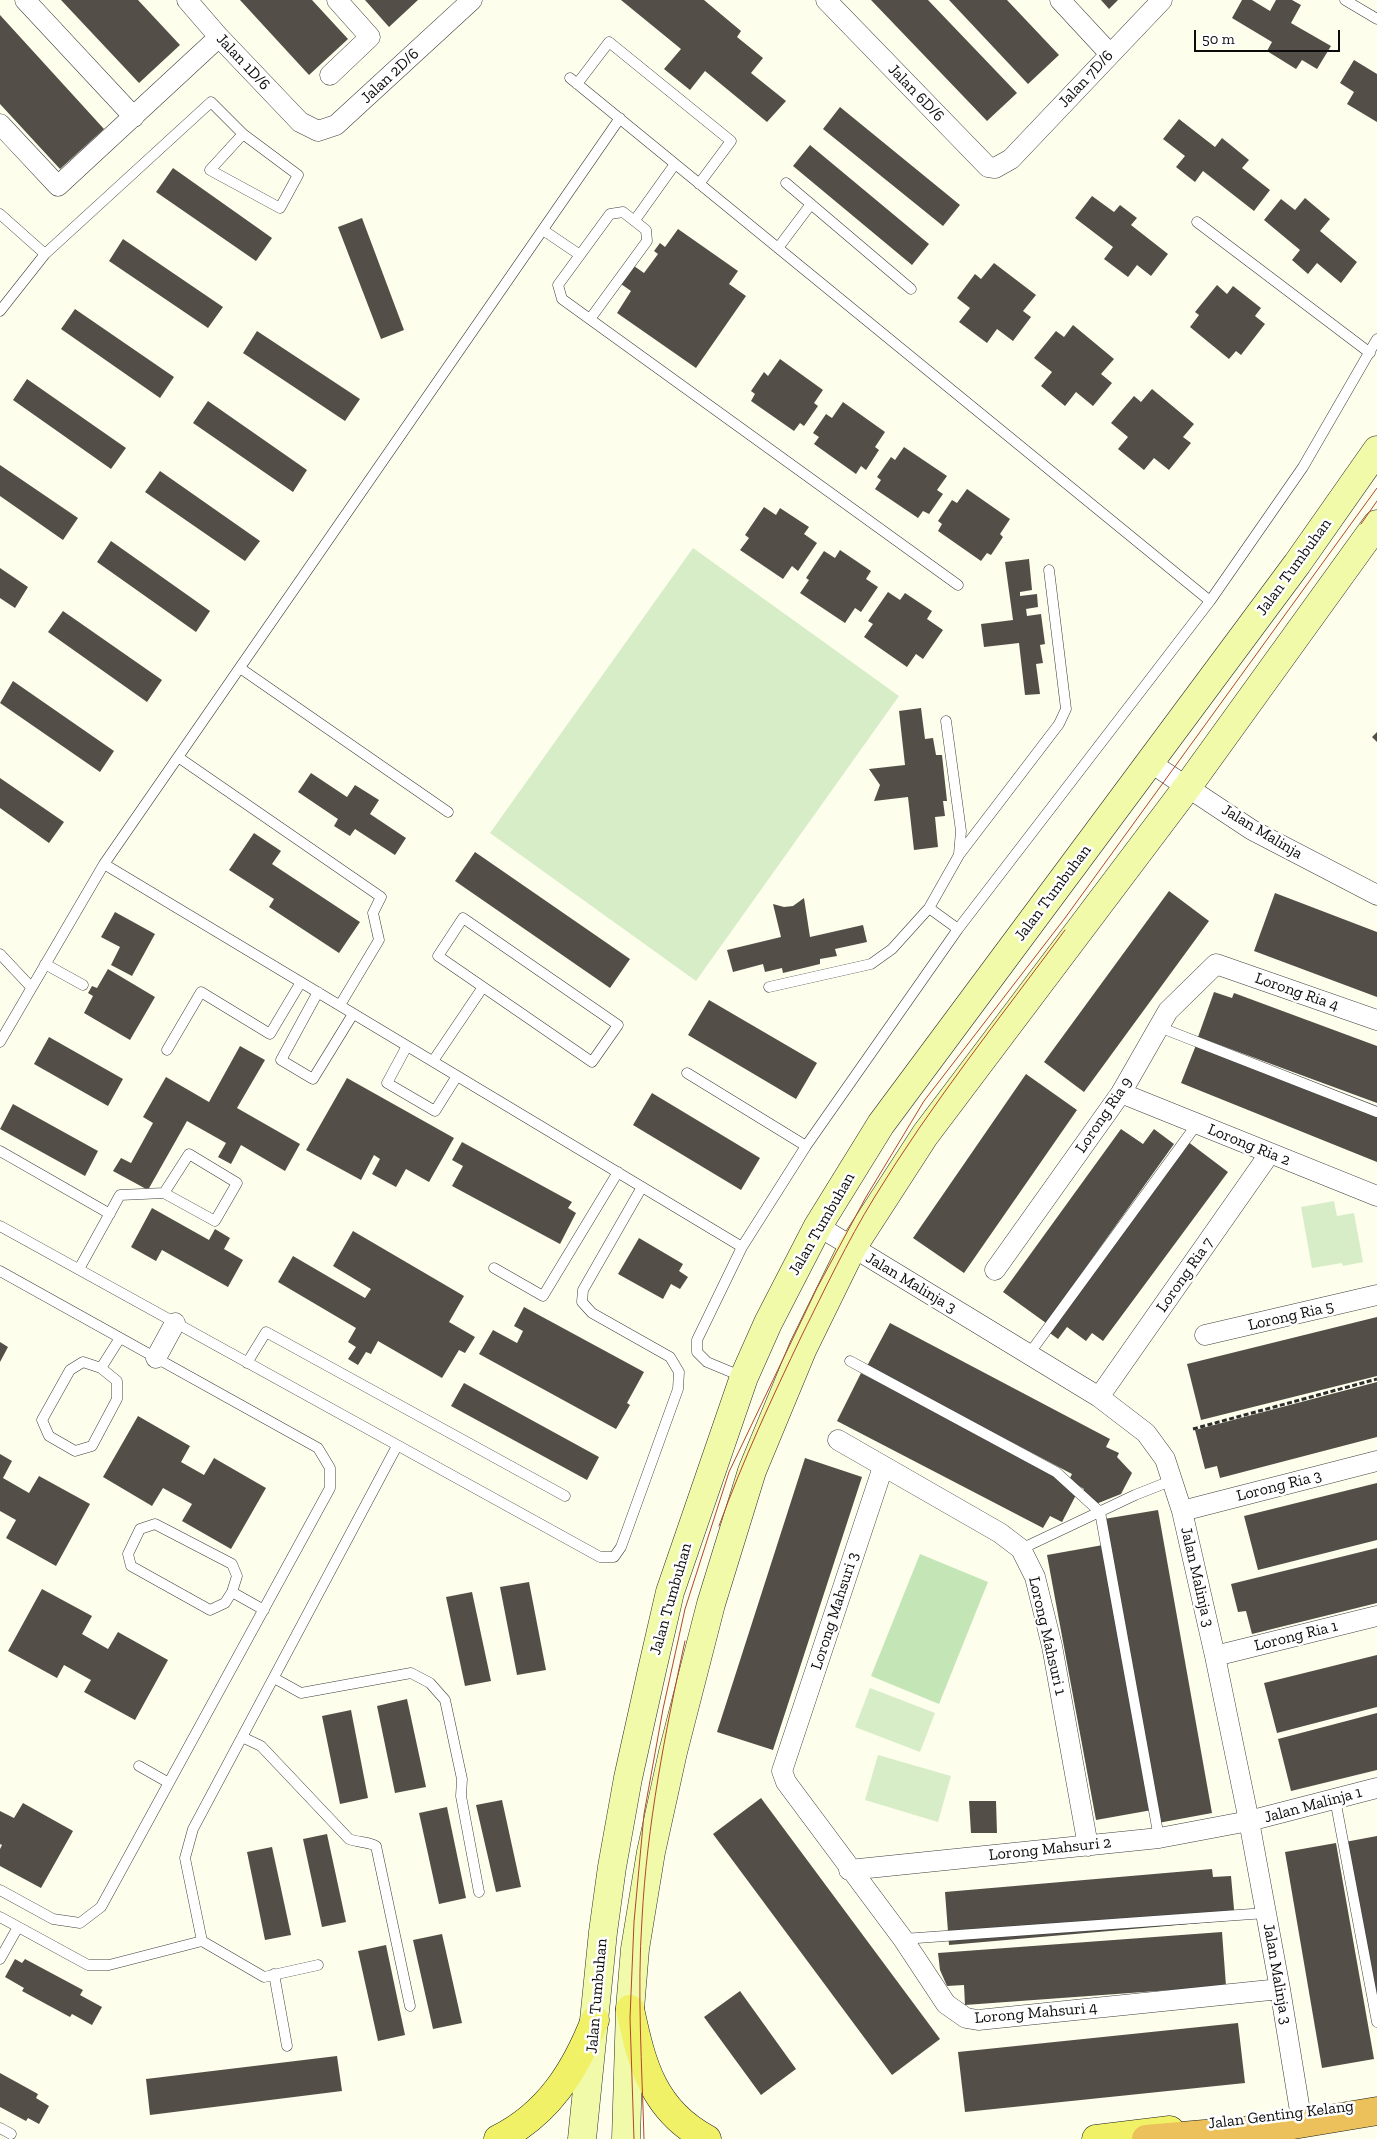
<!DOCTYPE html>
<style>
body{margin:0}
#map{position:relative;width:1377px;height:2139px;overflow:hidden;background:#fdfeeb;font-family:"Zilla Slab",serif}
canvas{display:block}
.scale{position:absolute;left:1194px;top:30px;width:146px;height:22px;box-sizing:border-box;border:2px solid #0b0b0b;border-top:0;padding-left:6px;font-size:15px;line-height:18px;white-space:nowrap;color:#0b0b0b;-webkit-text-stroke:4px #fff;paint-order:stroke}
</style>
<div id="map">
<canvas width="1377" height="2139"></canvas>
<div class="scale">50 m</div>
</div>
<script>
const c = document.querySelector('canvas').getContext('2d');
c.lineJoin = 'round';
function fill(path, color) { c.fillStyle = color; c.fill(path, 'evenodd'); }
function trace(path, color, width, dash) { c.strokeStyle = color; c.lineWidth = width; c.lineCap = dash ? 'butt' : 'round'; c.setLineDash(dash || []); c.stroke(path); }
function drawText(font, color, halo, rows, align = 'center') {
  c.font = font + ' "Zilla Slab",serif'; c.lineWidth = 5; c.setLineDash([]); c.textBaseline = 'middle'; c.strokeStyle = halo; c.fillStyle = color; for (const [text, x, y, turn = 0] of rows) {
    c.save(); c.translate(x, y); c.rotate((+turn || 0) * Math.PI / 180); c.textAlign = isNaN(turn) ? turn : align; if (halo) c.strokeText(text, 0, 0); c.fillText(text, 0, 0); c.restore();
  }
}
const green = new Path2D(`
 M920,1554L988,1582L939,1704L871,1676Z`);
const pitch = new Path2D(`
 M693,548L899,696L696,981L490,833Z
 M1334,1201L1337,1216L1354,1213L1363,1262L1343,1266L1342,1263L1312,1268L1301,1207Z
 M870,1688L935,1713L920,1752L855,1727Z
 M878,1755L951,1776L938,1822L865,1800Z`);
const building = new Path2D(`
 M61,0H138L180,45L139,83Z
 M240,0H312L348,39L309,75Z
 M365,0H418L389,27Z
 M621,0H704L741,31L737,37L763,58L751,73L786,101L767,122L705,71L690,90L664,69L681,49Z
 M871,0H928L1017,93L987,121Z
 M949,0H1007L1059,55L1028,84Z
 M1101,0H1118L1109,9Z
 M1242,0H1252L1270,11L1276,0H1292L1301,5L1291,23L1331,46L1317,69L1302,60L1296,69L1267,51L1272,42L1232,18Z
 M0,15L104,129L60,169L0,104Z
 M1354,60L1377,74V122L1347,104L1354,92L1340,83Z
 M840,107L960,205L943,226L823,129Z
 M1179,119L1215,147L1222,138L1249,160L1242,168L1270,190L1254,211L1203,171L1195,182L1176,167L1185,156L1163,139Z
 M810,145L929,244L912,265L793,166Z
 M173,168L272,238L256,261L156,192Z
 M1092,196L1114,212L1120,205L1137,218L1131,225L1168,254L1151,276L1137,265L1128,277L1104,259L1113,247L1075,218Z
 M1305,198L1330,219L1320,231L1357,262L1341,283L1317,263L1308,274L1292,260L1300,250L1264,220L1281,199L1295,210Z
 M362,218L404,330L381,339L338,227Z
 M678,229L738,271L729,284L746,296L696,368L617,313L631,291L621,284L634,266L644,273L658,254L654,251L660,243L665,247Z
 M123,239L223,307L208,328L109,261Z
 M994,263L1036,295L1023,311L1031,317L1013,341L997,329L987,343L959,322L970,308L957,298L975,274L981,279Z
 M1217,285L1227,294L1233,286L1261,308L1255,316L1265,324L1241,355L1236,351L1229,359L1190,327L1199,315L1195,312Z
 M75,309L174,377L160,398L61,329Z
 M1073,325L1114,359L1101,374L1112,383L1093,406L1076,392L1065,406L1041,386L1052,372L1034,358L1056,331L1064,337Z
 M257,331L360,399L345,421L243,353Z
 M780,359L823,390L814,403L818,406L804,426L800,423L794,431L751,401L755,394L751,391L764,372L768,376Z
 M27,379L126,448L111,469L13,400Z
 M1152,389L1194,424L1183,437L1191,443L1169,470L1154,458L1144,470L1118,449L1128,437L1111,423L1134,396L1141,402Z
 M208,401L307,470L293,492L193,423Z
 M843,402L885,432L875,447L879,450L866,470L861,466L856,474L814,444L819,437L813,433L826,414L832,418Z
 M904,447L947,476L937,490L943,494L929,514L923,511L918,518L875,489L881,480L877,477L891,457L895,460Z
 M0,465L78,518L63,540L0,496Z
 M160,471L260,541L245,561L145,492Z
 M967,489L1010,519L1000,534L1003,537L991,555L987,553L981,561L938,531L942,524L938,521L952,500L957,503Z
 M764,507L776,515L780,508L809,527L804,534L817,543L798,571L792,566L783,579L740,550L749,538L745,535Z
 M111,541L210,611L196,632L97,562Z
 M840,550L871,571L866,579L878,587L861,612L855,608L845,623L800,593L809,580L806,578L824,551L835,558Z
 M1029,559L1032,590L1020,592V596L1037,594L1038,607L1026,609L1027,616L1041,614L1045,644L1040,645L1043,663L1036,664L1040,694L1025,695L1019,643L984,647L981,624L1013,620L1005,562Z
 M0,568L28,587L15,608L0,598Z
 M888,592L900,600L905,593L932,611L927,619L943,630L923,659L916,654L907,667L864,637L873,624L868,621Z
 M63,611L162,680L147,702L48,632Z
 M13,681L114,751L100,772L0,703Z
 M921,708L925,739L933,738L936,755H942L947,801H943L945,816L935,817L938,847L914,850L908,797L874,801L880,785L869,769L905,765L899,711Z
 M1377,732V742L1372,737Z
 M311,773L347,797L355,785L379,800L370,814L406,838L395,855L355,829L350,836L334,826L338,819L298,792Z
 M0,778L64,822L49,843L0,808Z
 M254,833L281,851L272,864L360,922L339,953L269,907L274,899L229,870Z
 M475,852L630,959L610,988L455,881Z
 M1169,891L1209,921L1084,1092L1044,1062Z
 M1275,893L1377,932V997L1254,951Z
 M804,898L810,937L863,925L867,942L835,949L837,956L820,959V964L783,973L782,968L765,972L763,964L733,972L727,950L781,937L773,904L784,907L793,906Z
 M115,912L155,934L132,976L111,965L120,947L101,937Z
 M108,969L155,997L130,1040L84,1013L93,996L88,993L92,986L97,988Z
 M1214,992L1232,998L1234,993L1377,1046V1103L1198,1037Z
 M709,1000L817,1063L796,1099L688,1035Z
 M49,1037L123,1079L108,1106L34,1064Z
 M1198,1040L1377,1112V1162L1181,1083Z
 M240,1046L265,1060L237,1108L300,1144L285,1171L241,1145L231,1164L218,1157L226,1143L187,1121L148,1190L113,1171L121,1158L131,1163L153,1123L143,1117L166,1077L209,1102Z
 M1026,1074L1077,1110L964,1273L913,1238Z
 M347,1078L454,1138L429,1182L406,1169L396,1187L372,1174L380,1159L374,1155L361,1180L306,1150Z
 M652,1093L760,1158L741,1190L633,1125Z
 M13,1104L98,1151L85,1176L0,1129Z
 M1121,1129L1143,1144L1154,1129L1174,1144L1046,1323L1003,1292Z
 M1187,1141L1228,1172L1103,1341L1092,1333L1086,1341L1067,1327L1058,1339L1047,1331Z
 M462,1142L572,1202L568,1208L576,1213L560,1244L452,1186L463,1166L452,1160Z
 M152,1208L209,1240L215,1229L230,1238L224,1249L243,1260L228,1287L162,1250L156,1261L131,1247Z
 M353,1231L464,1296L449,1322L475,1337L465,1353L459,1350L442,1378L378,1341L371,1354L366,1352L358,1365L348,1359L356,1347L348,1342L356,1328L278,1282L293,1256L365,1298L371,1289L333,1266Z
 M639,1238L683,1264L679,1271L688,1277L680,1289L671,1284L663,1299L618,1274Z
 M524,1307L644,1372L627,1403L630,1405L616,1429L479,1354L493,1330L517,1343L523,1331L514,1326Z
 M1377,1317V1376L1201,1420L1187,1364Z
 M890,1323L1110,1439L1106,1447L1119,1453L1117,1457L1132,1473L1121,1494L1091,1506L1081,1496L1084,1489L1069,1480L1072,1474L867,1366Z
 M0,1342L8,1347L0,1362Z
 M861,1373L1068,1481L1065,1487L1077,1493L1062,1522L1050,1516L1043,1528L837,1421Z
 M1377,1382V1437L1220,1478L1217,1466L1205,1469L1195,1430Z
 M464,1383L599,1457L587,1480L451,1406Z
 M138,1416L190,1446L181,1462L204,1475L214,1458L266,1488L231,1549L182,1521L192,1504L163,1488L152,1506L103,1477Z
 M0,1454L12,1461L3,1478L29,1493L39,1476L90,1504L56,1566L6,1538L16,1520L0,1511Z
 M805,1458L862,1477L773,1750L717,1732Z
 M1377,1483V1540L1258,1570L1244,1516Z
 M1158,1510L1212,1813L1158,1823L1104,1519Z
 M1103,1545L1152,1810L1096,1820L1047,1555Z
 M1377,1548V1603L1252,1634L1246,1611L1238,1612L1231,1584Z
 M529,1582L546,1670L517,1675L500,1587Z
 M42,1589L92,1616L82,1634L108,1649L118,1632L168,1660L135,1720L84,1692L91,1680L64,1665L57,1678L8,1651Z
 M472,1592L491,1681L465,1686L446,1597Z
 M1377,1655V1707L1277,1733L1264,1683Z
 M407,1699L426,1787L395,1793L377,1706Z
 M351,1710L368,1798L340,1804L322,1716Z
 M1377,1713V1770L1291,1791L1278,1739Z
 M761,1798L940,2039L892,2075L713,1834Z
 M502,1800L521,1887L496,1892L476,1805Z
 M969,1801H996L997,1833H971Z
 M23,1803L73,1831L41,1888L0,1866V1849L2,1845L0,1844V1811L14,1818Z
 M447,1807L466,1898L439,1904L419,1813Z
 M327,1834L346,1922L322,1927L303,1839Z
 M1377,1836V2011L1345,1842Z
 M1336,1843L1374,2059L1322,2068L1285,1852Z
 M272,1847L291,1935L265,1940L247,1852Z
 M1212,1869L1213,1877L1231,1876L1235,1920L949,1945L945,1892Z
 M1222,1932L1226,1986L965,2005L964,1985L947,1986L940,1970L938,1953Z
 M442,1934L462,2023L433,2029L413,1940Z
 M386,1945L405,2035L378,2041L358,1951Z
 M15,1959L22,1963L25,1959L83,1990L80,1995L102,2007L92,2025L72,2014L70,2017L22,1991L24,1988L5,1977Z
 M740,1991L796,2069L761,2095L704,2017Z
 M1238,2023L1245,2083L965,2112L958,2052Z
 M337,2056L342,2091L150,2115L146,2079Z
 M0,2073L38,2094L36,2098L49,2106L39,2124L28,2118L26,2121L0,2107Z`);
const path = new Path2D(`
 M1193,1429L1377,1379`);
const lane = new Path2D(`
 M1345,0L1377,19
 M570,78L1210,601
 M577,84L609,42L731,141L699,184
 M786,183L911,289
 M0,214L45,254
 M635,220L675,164
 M1197,222L1370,353
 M543,230L580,255
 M778,248L811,204
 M0,311L45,254L211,102L243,134L298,175L280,208L210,170L243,134
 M590,319L647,241L646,230L623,212L610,214L558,285L562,299L958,585
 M240,668L448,812
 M946,721L961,831L959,854
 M178,757L381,897L373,913L379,940L340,1005
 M104,864L742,1247
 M929,908L958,929
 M463,918L618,1025L592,1062L438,956Z
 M0,954L31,987
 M45,964L83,985
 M769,987L871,964L892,949L929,908L959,855L1059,724L1066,709L1049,570
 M318,992L281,1060L313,1079L353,1014
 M1159,1027L1377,1112
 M0,1042L104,864L620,118
 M407,1046L387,1083L435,1111L457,1076
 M167,1050L201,992L270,1034L301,982
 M433,1061L483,987
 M687,1073L806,1146
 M0,1151L110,1214
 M0,1226L600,1557H614L621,1547L678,1389L679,1372L670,1357L592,1313L582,1302L583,1290L642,1187
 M494,1268L543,1296L618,1172
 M79,1269L120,1195L164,1193L189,1154L237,1183L215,1221L164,1193
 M0,1271L318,1448L330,1468V1488L101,1907L80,1923L53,1919L0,1890
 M1029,1354L1197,1124
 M850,1361L1056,1472L1100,1512L1159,1838
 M247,1363L266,1332L565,1496
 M101,1368L83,1362L70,1370L42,1420L49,1436L75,1451L92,1446L117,1399V1381L101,1368L120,1338
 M743,1377L707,1362L697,1352V1340L742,1247L806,1146L958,929L1210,601L1303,467L1377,339
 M1021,1549L1135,1495L1173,1480
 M232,1592L237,1576L232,1564L155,1524L140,1529L128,1554L131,1566L210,1610L225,1603L232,1592L264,1610
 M274,1678L301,1693L411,1673L430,1683L445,1700L462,1779L461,1796L479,1892
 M242,1737L261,1746L349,1839C359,1843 367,1841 376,1846L410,2006
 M139,1766L169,1783
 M1335,1799L1377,2022
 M0,1917L88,1965H109L202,1941L264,1977L318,1965
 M903,1939L1266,1913
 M202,1941L185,1858L193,1829L397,1446
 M0,1959L18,1927
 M274,1974L287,2046
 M0,2128L11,2134`);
const street = new Path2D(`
 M25,0L134,117
 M187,0L219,37L300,122L318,131L336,125L472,0
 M826,0L988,167L995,168L1011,159L1162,0
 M1060,0L1110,54
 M330,75L370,37L337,0
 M0,124L58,186L219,37
 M1151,763L1252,830L1377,895
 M1121,1093L1377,1196
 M818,1226L1099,1397L1146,1433L1165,1459L1182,1511L1215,1656L1249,1821L1280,1989L1300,2111
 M995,1270L1121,1093L1168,1011L1216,964L1377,1020
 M1205,1335L1377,1295
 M156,1358L175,1323
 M1099,1397L1270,1153
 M838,1440L1000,1533L1021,1549L1035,1577L1052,1646L1088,1846
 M883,1467L782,1771L786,1782L903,1939L946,2004L966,2018L978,2020L1280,1989
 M1182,1511L1377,1461
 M1215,1656L1377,1616
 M849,1870L1159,1838L1249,1821L1377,1788`);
const secondary = new Path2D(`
 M582,2139L603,1932L612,1867L628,1778L652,1670L670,1592L744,1377L768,1323L818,1226L881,1124L1297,564L1377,450
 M626,2139L630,2009L635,1949L651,1852L673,1752L711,1604L752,1471L803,1348L852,1248L925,1135L1188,786L1377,524`);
const primary = new Path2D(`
 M630,2009C642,2065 653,2110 707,2139
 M498,2139C548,2114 575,2071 595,2020
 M1096,2139L1170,2130`);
const highway = new Path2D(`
 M1146,2139L1275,2128L1377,2111`);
const tram = new Path2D(`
 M1361,524L1377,501
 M719,1526C743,1460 772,1398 802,1335C825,1289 847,1242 874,1198C931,1104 1000,1018 1065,930
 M634,2139L630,2018L634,1922L644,1814L663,1709L685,1609L729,1472L817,1288L866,1197L924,1101L1065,918L1377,488
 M644,2139C642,2066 637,1992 642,1919C647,1825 665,1733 685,1641`);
const streetNames = [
 ["Jalan 1D/6",243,62,47],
 ["Jalan 2D/6",390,76,-43],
 ["Jalan 7D/6",1086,79,-47],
 ["Jalan 6D/6",916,93,46],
 ["Jalan Tumbuhan",1294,567,-54],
 ["Jalan Malinja",1262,832,31],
 ["Jalan Tumbuhan",1053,893,-53],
 ["Lorong Ria 4",1297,992,19],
 ["Lorong Ria 9",1104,1115,-56],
 ["Lorong Ria 2",1249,1145,22],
 ["Jalan Tumbuhan",822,1224,-60],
 ["Lorong Ria 7",1185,1275,-55],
 ["Jalan Malinja 3",911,1283,31],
 ["Lorong Ria 5",1291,1316,-13],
 ["Lorong Ria 3",1279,1486,-14],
 ["Jalan Malinja 3",1197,1577,77],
 ["Jalan Tumbuhan",671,1599,-74],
 ["Lorong Mahsuri 3",835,1611,-72],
 ["Lorong Mahsuri 1",1047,1636,77],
 ["Lorong Ria 1",1296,1636,-14],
 ["Jalan Malinja 1",1313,1805,-15],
 ["Lorong Mahsuri 2",1050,1849,-6],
 ["Jalan Malinja 3",1277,1974,80],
 ["Jalan Tumbuhan",597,1996,-85],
 ["Lorong Mahsuri 4",1036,2013,-5],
 ["Jalan Genting Kelang",1281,2115,-7]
];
fill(green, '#c4e6b7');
fill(pitch, '#d7edc8');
fill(building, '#534f48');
trace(lane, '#3e3e3e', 11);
trace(street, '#3e3e3e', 21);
trace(secondary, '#2d2d2d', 29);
trace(primary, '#1c1c1c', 29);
trace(highway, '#1c1c1c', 29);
trace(path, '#2d2d2d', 3, [5, 2.5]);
trace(lane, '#fff', 10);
trace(street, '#fff', 20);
trace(secondary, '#f0faa9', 28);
trace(primary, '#f1f168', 28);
trace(highway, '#ecc15b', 28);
trace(tram, '#b3462c', 1);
drawText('16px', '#0b0b0b', '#fff', streetNames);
</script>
